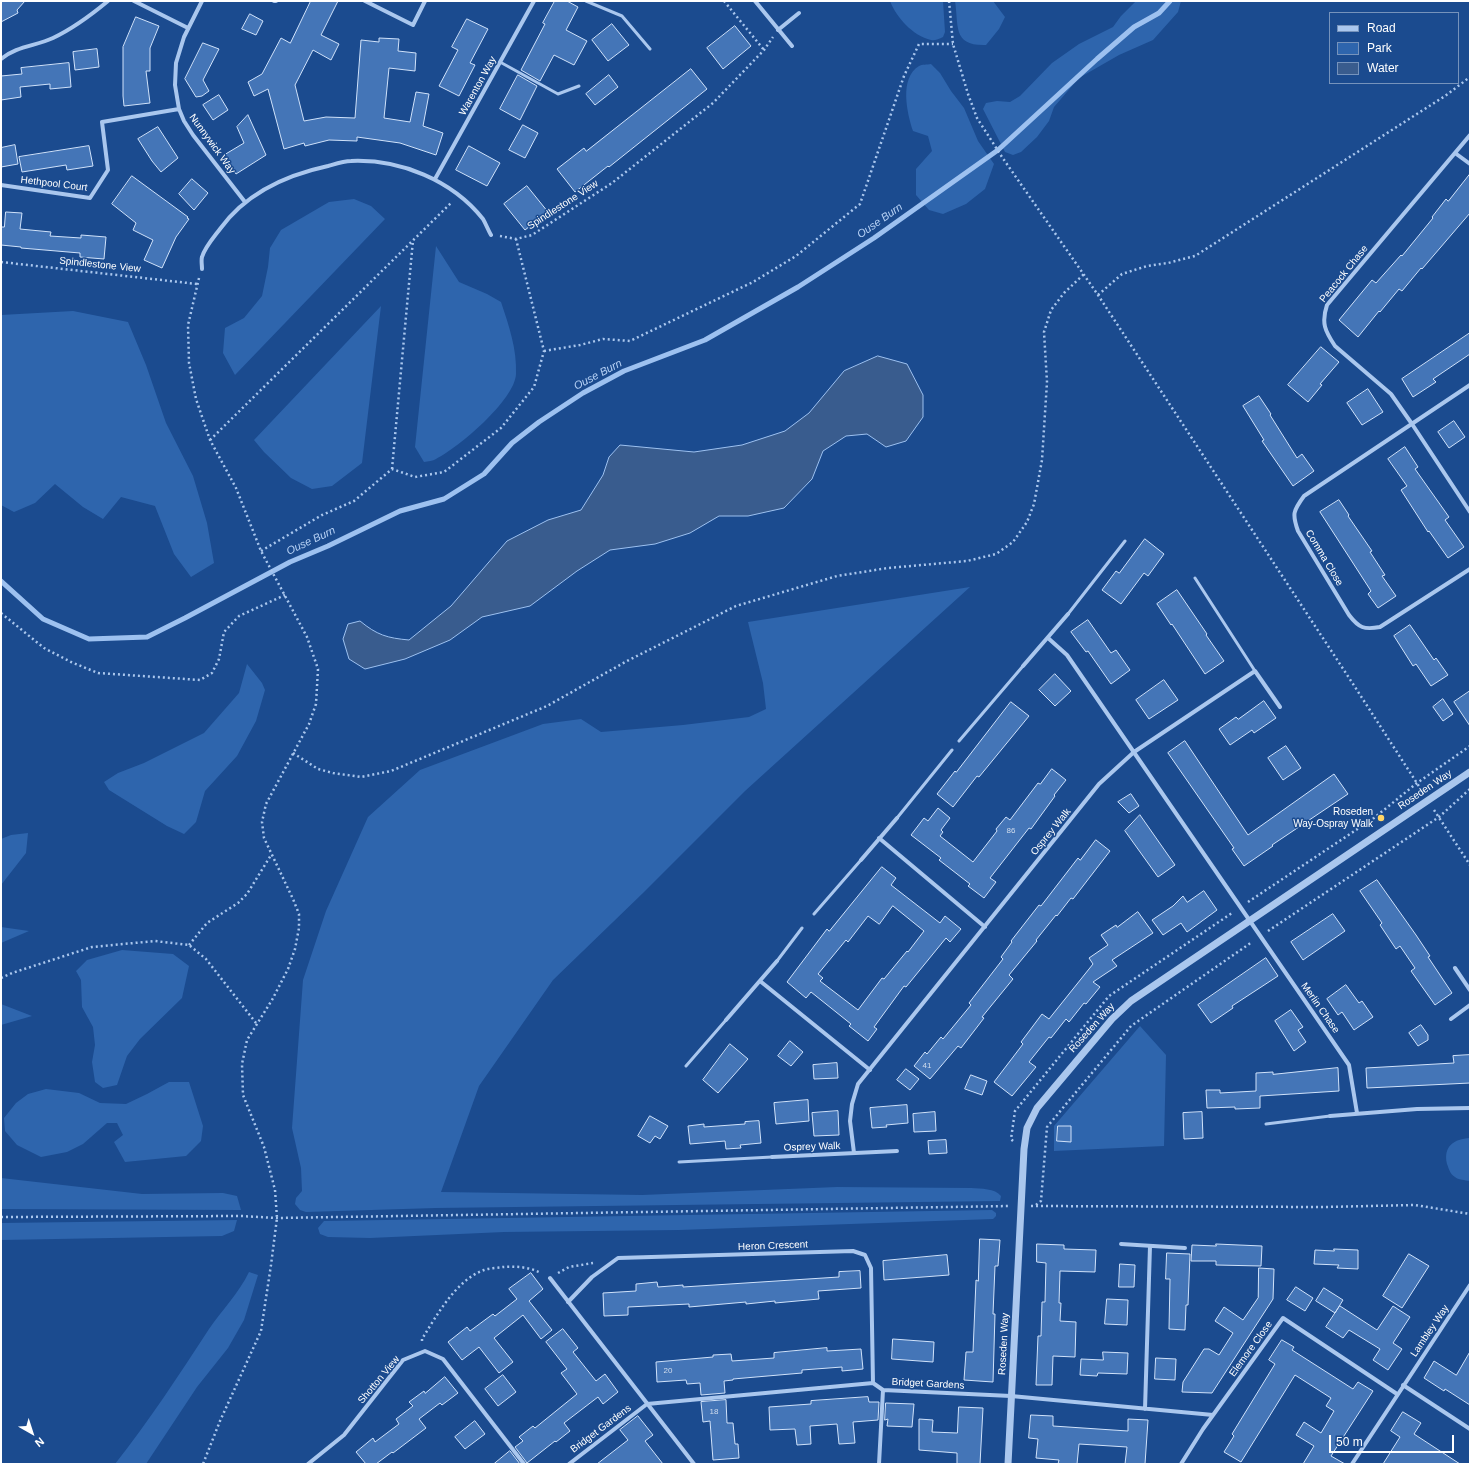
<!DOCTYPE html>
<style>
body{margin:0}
#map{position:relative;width:1471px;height:1465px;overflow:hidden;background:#1b4b8f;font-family:Helvetica,sans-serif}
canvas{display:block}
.frame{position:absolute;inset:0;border:2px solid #fff;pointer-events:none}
.legend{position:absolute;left:1329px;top:12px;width:130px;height:72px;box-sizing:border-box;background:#1b4b8f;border:1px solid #7693bc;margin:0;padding:5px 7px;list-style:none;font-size:12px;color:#fff}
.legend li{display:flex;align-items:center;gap:8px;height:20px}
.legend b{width:20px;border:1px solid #7693bc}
.north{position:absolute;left:12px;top:1413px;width:40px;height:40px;-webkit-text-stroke:3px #1b4b8f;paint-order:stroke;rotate:141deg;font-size:11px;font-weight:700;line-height:16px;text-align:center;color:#fff}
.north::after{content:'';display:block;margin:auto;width:14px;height:18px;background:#fff;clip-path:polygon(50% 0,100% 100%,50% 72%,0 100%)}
.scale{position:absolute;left:1329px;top:1435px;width:125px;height:18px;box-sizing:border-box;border:2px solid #fff;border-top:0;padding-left:5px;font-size:12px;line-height:14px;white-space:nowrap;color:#fff;-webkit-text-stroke:3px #1b4b8f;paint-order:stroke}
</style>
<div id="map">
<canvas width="1471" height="1465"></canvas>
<div class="frame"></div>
<ul class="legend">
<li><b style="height:5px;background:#aac7ee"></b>Road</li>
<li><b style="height:11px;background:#2e65ad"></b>Park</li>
<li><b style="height:11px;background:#395c8e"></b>Water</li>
</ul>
<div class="north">N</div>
<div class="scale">50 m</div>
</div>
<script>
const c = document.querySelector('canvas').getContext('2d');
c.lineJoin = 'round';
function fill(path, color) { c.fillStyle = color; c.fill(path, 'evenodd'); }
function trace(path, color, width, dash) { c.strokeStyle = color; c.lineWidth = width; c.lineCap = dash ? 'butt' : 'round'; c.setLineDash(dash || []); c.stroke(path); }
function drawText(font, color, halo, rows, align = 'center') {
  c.font = font + ' Helvetica,sans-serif'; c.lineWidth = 3; c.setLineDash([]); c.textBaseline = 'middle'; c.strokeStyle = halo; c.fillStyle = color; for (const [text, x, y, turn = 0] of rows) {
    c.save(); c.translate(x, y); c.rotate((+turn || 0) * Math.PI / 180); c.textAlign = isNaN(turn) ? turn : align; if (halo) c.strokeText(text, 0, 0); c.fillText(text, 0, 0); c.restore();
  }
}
const green = new Path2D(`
 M890,1H943L945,32L943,37C939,39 934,41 931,40C913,36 896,17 890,1Z
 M955,1H993L1005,17L999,29L986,45C952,46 959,26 955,1Z
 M1136,1H1181L1178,12L1153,40L1119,55L1079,78L1054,107L1049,121L1037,137L1021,152L1013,155L1005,152L983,109L986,103L997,101L1010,102L1020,96L1052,63L1079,44L1113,27L1121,16Z
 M931,64L940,73L951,91L964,108L978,141L994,164L985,189L966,204L943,214L929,210L916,195V169L932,151L928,136L913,131C907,113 899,78 919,66C922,64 927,65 931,64Z
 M354,199L371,206L385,219L235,375L223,353L225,328L244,318L262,296L268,267L270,248L281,230L329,202Z
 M436,246L459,282L487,294L501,302C509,326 517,349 516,374C515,400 458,448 436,459C433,461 428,461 424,462L415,447Z
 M381,306L362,463L332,486L312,489L291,478L264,452L254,440Z
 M73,311L128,322L146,365L166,423L193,476L207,523L214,563L191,577L174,554L155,506L121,497L103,519L83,507L55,484L35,503L14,512L1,505V315Z
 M970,587L745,791L643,893L553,980L479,1086L441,1192L642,1195L837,1187L971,1188C981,1189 995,1188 1001,1196L1000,1201L436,1208L306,1212L300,1210L295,1204L296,1198L302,1191L301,1168L292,1128L303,980L326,911L368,817L420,770L543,724L581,719L601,732L683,725L749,717L766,709L763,683L748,622Z
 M247,664L262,683L265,690L256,721L237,756L205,791L196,822L184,834L167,826L109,790L104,782L118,773L144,763L204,733L239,693Z
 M28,833L26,853L1,885V839L11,835Z
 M1,927L29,931L1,943Z
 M122,950L173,954L189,966L182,998L140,1039L127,1056L117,1085L103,1088L95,1082L92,1062L95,1045L93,1027L82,1007L81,980L76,971L87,960Z
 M1,1004L32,1016L1,1025Z
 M1140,1026L1166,1055L1164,1146L1054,1151V1126Z
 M169,1082H189L203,1126L201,1141L186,1156L125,1162L114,1142L123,1135L117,1123H107L83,1144L67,1152L41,1157L17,1145L5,1131L4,1118L16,1103L28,1094L46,1089L79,1093L100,1103L126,1104L147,1094Z
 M1470,1138V1181C1465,1180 1458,1180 1455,1177C1450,1174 1449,1169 1447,1164C1443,1146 1454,1139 1470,1138Z
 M1,1178L142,1194L223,1193L237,1196L241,1210L1,1209Z
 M992,1210L996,1213V1216L993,1219L679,1230L504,1232L370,1238L328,1237L320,1234L318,1228L324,1221Z
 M237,1220L234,1231L222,1236L1,1240V1223Z
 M249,1272L258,1275L244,1320L228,1348L197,1387L146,1464H115C149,1421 179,1375 209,1329C222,1310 239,1293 249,1272Z`);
const water = new Path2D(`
 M878,356L907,364L923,395V417L906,441L886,447L867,434L846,436L823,451L812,479L784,508L748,516H719L690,533L655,544L610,550L577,571L530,606L482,617L450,640L405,659L365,669L349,659L343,639L348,624L360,621C377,635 387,638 409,640L451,606L507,541L548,520L581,510L603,475L609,457L620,445L694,452L742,445L785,431L809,413L844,371Z`);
const stream = new Path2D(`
 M1,581L43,619L89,639L147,637L185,618L290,562L328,546L400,511L444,499L484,474L512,443L539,422L583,393L624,371L705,340L798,287L874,238L998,150L1097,59L1134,27L1159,13L1170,1`);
const building = new Path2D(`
 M1,1H25L17,10L18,13L1,22Z
 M311,1H338L321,35L339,44L331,60L313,50L295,85L304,121L326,117L355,118L361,40L379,42V38L399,39L398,51L416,53L415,71L389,68L384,118L410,122L416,92L429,94L423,126L443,133L436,155L400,143L357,137V141L329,140L305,146L304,143L284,149L268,89L254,96L248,82L262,74L281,38L290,43Z
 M555,1H567L578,7L566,30L587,41L574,65L554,55L540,81L521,70L545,24L543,23Z
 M250,14L263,21L256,35L242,29Z
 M136,17L159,26L150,48V71H146L150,103L124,106L123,96V47Z
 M467,19L488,29L470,63L475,65L459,96L439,86L458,50L452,47Z
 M612,24L629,45L608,61L592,40Z
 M735,26L751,46L723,69L707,48Z
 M203,43L219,49L203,80L209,91L202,96L196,97L185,79Z
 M97,49L99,67L75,70L73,52Z
 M69,63L71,87L50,89V84L20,87L21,97L1,100V76L22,74L21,68Z
 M691,69L707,89L609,167L608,166L575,192L557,169L584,148L586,151Z
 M518,75L537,86L520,120L500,109Z
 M609,75L618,87L595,105L586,94Z
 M219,95L228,110L213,120L203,105Z
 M248,115L266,155L236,174L224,155L244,143L237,127Z
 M523,125L538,133L525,158L509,150Z
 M158,127L178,158L161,172L152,161L138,139Z
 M15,145L18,164L1,167V148Z
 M89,146L93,166L67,170L66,165L22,172L19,157Z
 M469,146L500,163L487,186L456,170Z
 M1470,174V213L1422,269L1421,268L1402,291L1399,289L1380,312L1379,311L1358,337L1339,320L1372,280L1376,283L1401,255L1402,256L1433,218L1432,217L1446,199L1448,201Z
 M132,176L188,217L187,218L189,219L176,237L162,268L144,260L153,240L133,230L136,223L112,204Z
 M192,179L208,193L194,210L179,194Z
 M527,186L548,212L525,230L504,204Z
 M6,212L22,213L20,229L51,232L50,236L81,238V235L106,237L104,259L80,257V253L21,248V247L1,245V227H4Z
 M1470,333V354L1433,379L1436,382L1413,397L1402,379Z
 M1321,347L1339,362L1320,384L1322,385L1308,402L1288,385Z
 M1368,389L1383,412L1362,425L1347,403Z
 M1259,396L1271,414L1270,415L1297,458L1302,454L1314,471L1293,486L1262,441L1264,440L1243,406Z
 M1454,421L1465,437L1449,448L1438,432Z
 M1405,447L1418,467L1415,469L1449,517L1445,520L1464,547L1448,558L1429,531L1428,532L1401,490L1407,486L1388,459Z
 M1339,500L1349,515L1348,516L1372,551L1370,552L1385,575L1382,576L1396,596L1378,608L1368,594L1371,591L1320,512Z
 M1145,539L1164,554L1148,576L1144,573L1121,604L1102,590L1116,571L1119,573Z
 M1177,590L1207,634L1206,635L1224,661L1205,674L1172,624L1171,625L1157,604Z
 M1088,620L1111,653L1116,650L1130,670L1111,684L1088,651L1086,652L1071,632Z
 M1410,625L1434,660L1436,658L1448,675L1431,686L1416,664L1413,666L1394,636Z
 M1055,674L1071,691L1055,706L1039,690Z
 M1164,680L1178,700L1149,719L1136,700Z
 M1470,691V726L1454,702Z
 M1443,699L1453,714L1443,721L1433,707Z
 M1264,701L1276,718L1254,733L1252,730L1230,745L1219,729L1236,717L1238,719Z
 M1011,702L1029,716L979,777L977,776L953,807L937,794L955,771L956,772Z
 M1185,741L1248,835L1334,774L1348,794L1272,845L1273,846L1244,866L1232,849L1234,848L1168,753Z
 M1286,746L1301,768L1283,780L1268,758Z
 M1052,769L1066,780L1054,795L1055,796L1031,829L1029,828L990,878L996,882L984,898L968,886L970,884L939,860L941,858L911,835L924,818L928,821L938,808L950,818L941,830L943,832L940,836L973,862L997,831L996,829L1006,817L1010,820L1038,783L1040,784Z
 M1131,794L1139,806L1129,813L1118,802Z
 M1140,815L1175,865L1158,877L1125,831Z
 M1096,840L1110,851L1073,899L1071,898L1057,916L1056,915L1036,940L1037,941L1009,975L1013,979L982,1017L984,1018L961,1048L958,1046L930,1079L914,1066L925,1052L927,1054L941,1037L943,1039L971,1005L969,1003L1003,959L1001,957L1012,942L1011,941L1039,905L1041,906L1078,858L1080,860Z
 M882,867L896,878L891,885L940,923L945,916L961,929L950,942L946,938L906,987L904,986L874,1027L877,1029L868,1041L849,1026L851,1024L811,992L806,998L787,982L827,929L829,931ZM893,906L924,931L908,952L907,951L884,979L882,978L858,1010L820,981L823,978L818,974L846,940L848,942L868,916L879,924Z
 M1377,880L1416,935L1430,956L1428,957L1452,993L1435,1005L1411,971L1415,968L1400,946L1396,949L1380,925L1382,923L1360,891Z
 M1204,891L1217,910L1187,932L1181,923L1163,935L1152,920L1173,906L1183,896L1187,902Z
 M1138,912L1153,933L1112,960L1117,966L1093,982L1100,987L1086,1004L1084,1003L1069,1022L1066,1019L1051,1038L1049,1037L1029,1062L1036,1067L1012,1096L994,1082L1023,1044L1021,1042L1042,1014L1049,1019L1093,964L1089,958L1108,945L1101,935L1116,925L1117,927Z
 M1333,914L1345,931L1303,960L1291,942Z
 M1266,958L1278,976L1232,1006L1233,1008L1211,1023L1198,1005Z
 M1346,985L1359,1003L1362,1001L1373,1017L1354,1030L1342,1012L1338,1015L1327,999Z
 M1291,1010L1303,1027L1298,1030L1306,1042L1294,1051L1275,1021Z
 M1421,1025L1428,1035V1040L1418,1046L1409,1033Z
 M790,1041L803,1052L791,1066L778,1056Z
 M730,1044L748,1059L718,1093L703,1080Z
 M1470,1055V1083L1367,1088L1366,1068L1454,1063L1453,1056Z
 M837,1063L838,1078L814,1079L813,1065Z
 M1338,1068L1339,1091L1260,1096V1108L1235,1109V1107L1207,1108L1206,1090H1220V1093L1256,1091V1073L1273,1072V1074Z
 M906,1069L919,1079L910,1090L897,1080Z
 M971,1075L987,1081L982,1095L965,1089Z
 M808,1100L809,1121L776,1124L774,1103Z
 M907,1105L908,1123L886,1125L887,1127L872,1128L870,1108Z
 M838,1111L839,1135L814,1136L812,1113Z
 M935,1112L936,1131L914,1132L913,1114Z
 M1202,1112L1203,1138L1184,1139L1183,1113Z
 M650,1116L668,1126L660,1139L655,1136L650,1143L638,1136Z
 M759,1121L761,1143L740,1145L741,1148L726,1149L725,1141L690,1144L688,1126L704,1124V1127L745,1124V1122Z
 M1058,1126H1071V1142L1057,1141Z
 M946,1140L947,1153L929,1154L928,1141Z
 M980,1239L1000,1240L998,1266H995L993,1314H995L993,1382L964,1380L966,1352H973L976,1280L978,1281Z
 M1037,1244L1064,1245V1249L1096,1250L1095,1272L1060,1271L1059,1303H1061L1060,1321L1076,1322L1075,1357L1053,1356L1052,1385H1036L1038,1336H1041L1042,1302H1045L1046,1263L1037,1262Z
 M1216,1244L1262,1246L1261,1266L1216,1265V1261H1191L1192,1245L1216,1246Z
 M1334,1249L1358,1250V1269L1337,1268L1339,1265L1314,1264L1315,1250L1334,1251Z
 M1167,1253L1190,1254L1188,1305H1186L1185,1330L1169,1329L1170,1279H1166Z
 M1409,1254L1429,1266L1402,1308L1383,1296Z
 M947,1255L949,1275L884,1280L883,1261Z
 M1120,1264L1135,1265L1134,1287H1119Z
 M1259,1268L1274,1269L1273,1299L1212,1393L1182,1392L1183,1382L1204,1349H1209L1219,1355L1233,1333L1215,1321L1224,1307L1243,1320L1258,1298Z
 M860,1271L861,1288L818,1291L819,1299L775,1303V1301L746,1304V1302L689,1307V1304L628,1307V1315L604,1316L603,1293L636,1291V1284L657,1282L658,1287L683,1285V1287L839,1277V1272Z
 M531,1273L543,1289L529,1301L552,1330L541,1339L523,1315L494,1338L513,1362L499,1373L479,1347L462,1360L448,1342L467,1327L470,1331L493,1314L495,1316L517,1299L509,1289Z
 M1296,1287L1313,1298L1305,1311L1287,1300Z
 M1324,1288L1343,1300L1335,1313L1316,1301Z
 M1107,1299L1128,1300L1127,1325L1105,1324Z
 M1340,1306L1377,1330L1393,1306L1410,1317L1393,1343L1402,1349L1388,1370L1373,1360L1380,1349L1349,1330L1343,1338L1326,1327Z
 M563,1329L578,1348L573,1352L596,1381L605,1374L618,1392L603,1404L598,1397L564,1423L570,1431L556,1442L555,1441L527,1463L515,1447L523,1441L519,1437L533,1426L535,1428L577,1394L561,1373L567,1369L546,1342Z
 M893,1339L934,1342L933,1362L892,1359Z
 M1282,1340L1294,1347L1292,1350L1353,1389L1358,1382L1373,1391L1331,1456L1345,1464H1303L1314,1446L1296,1435L1304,1422L1321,1433L1334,1411L1326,1406L1331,1398L1295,1375L1241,1462L1224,1452L1234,1436L1232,1434L1275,1364L1269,1360Z
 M827,1348V1351L861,1349L863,1369L842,1371V1367L802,1370V1373L733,1379V1380L724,1381L725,1393L701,1395L700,1383L687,1384L686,1380L657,1382L656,1362L713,1357V1355L731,1354L732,1361L774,1358V1353Z
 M1103,1352L1128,1353L1127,1374L1098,1373L1097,1376L1080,1375L1081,1359L1103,1360Z
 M1470,1352V1405L1445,1389L1444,1391L1424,1378L1434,1361L1456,1375Z
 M1156,1358L1176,1359L1175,1380L1155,1379Z
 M503,1375L516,1392L498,1406L485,1389Z
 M445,1377L458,1393L442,1405L440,1403L419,1419L426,1428L393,1453L392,1452L376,1464H366L356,1452L373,1438L375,1442L399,1424L396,1419L413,1406L409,1402L424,1391L425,1393Z
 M868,1397L869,1402H879L878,1420L853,1422L855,1443L839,1444L837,1424L810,1426L811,1444L797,1445L795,1429L770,1430L769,1407L811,1404V1401Z
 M726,1400L727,1423H733L735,1444H738L739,1458L713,1460L710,1421L703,1422L701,1402Z
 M886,1403L914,1404L912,1427L887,1426L888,1419L885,1420Z
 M959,1407L983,1408L980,1464H957V1453L919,1450V1419L933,1420L932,1432L957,1433Z
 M1403,1412L1421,1423L1414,1434L1460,1464H1383L1400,1437L1391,1431Z
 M1031,1415L1053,1416V1426L1128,1431V1419L1148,1420L1145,1464H1125L1127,1447L1079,1444L1077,1464H1058L1059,1460L1036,1458L1038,1439L1029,1438Z
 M638,1416L653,1435L645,1441L663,1464H597L628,1440L620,1430Z
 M475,1421L485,1434L465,1449L455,1437Z
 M510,1451L520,1464H494Z`);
const path = new Path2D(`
 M724,1L764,50
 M949,1L953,44L968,94L977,118L1002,157L1098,295L1355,687L1422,791
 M500,236L516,239L532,235L612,183L713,103L764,50L773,37
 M1,262L197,284
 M199,278L188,325L189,363L196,399L210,440L236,488L261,551L307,637L318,669L316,704L309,724L266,804L262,822L264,838L293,899L299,914V928L295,949L288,969L272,1000L247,1040L242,1064L243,1095L264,1147L275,1190L277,1218L271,1265L261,1331L220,1421L203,1464
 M1098,295L1122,274L1147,266L1168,263L1195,256L1445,96L1470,77
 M544,351L580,345L603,339L630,341L753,282L796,256L860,204L904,76L919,44H953
 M210,440L452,202
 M392,469L413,240
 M261,551L322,515L354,501L392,469L415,477L444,472L501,428L534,387L544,351L516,239
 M1,613L44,648L71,662L98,673L200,680L212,673L219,659L224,632L239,616L285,595
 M293,753L318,769L333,773L361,777L391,771L547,706L627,661L736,606L837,576L888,568L967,561L996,554L1013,542L1027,522L1034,504L1042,460L1047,382L1044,332L1051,310L1064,293L1084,274
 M1434,810L1470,865
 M1248,902L1374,818L1417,783L1470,746
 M1268,931L1439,817L1470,789
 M189,945L207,923L238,903L247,894L271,855
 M1,978L12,973L92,947L155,941L189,945L206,959L256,1023
 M1013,1141L1011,1139L1015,1111L1109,996L1232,913
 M1036,1205L1041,1201L1047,1127L1131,1026L1252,942
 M1031,1206L1324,1207L1415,1205L1470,1214
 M1,1217L241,1216L277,1218L1010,1206
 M558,1273L569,1267L593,1263
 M422,1341V1339C437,1315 456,1280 484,1270C490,1268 497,1268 503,1267C515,1266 530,1267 541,1273`);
const service = new Path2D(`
 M586,1L622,16L650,49
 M500,62L558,94L579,86
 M1195,578L1255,671
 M1068,614L1125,541
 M959,741L1023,666
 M897,818L952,750
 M814,914L861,860
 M777,961L802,928
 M686,1066L726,1020
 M1266,1124L1330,1116
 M679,1162L772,1157`);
const minor = new Path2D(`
 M134,1L188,28
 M202,1L184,37L176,63L175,85L179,109L184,121L193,135L245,202
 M274,1H276
 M365,1L413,25L425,1
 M755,1L792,46
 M778,30L799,13
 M1,59C16,46 36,46 53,38C74,28 90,16 108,1
 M1470,135L1327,305C1321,323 1325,331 1335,346L1391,394L1412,424L1470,512
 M1455,153L1470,164
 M435,179L534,1
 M1,185L90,198L108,170L102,122L179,109
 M202,269C202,265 201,260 202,257C205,247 214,237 220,229C246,193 286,175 328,166C335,164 344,161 351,161C400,159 452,180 483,219C486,224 488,230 491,235
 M1470,385L1304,496C1293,511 1292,514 1298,531L1349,615C1359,628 1364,630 1380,627L1470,569
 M1048,638L1067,655L1349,1065L1357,1113
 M1023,666L1068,614
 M879,838L985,927
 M861,860L897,818
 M1455,968L1470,990
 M760,981L870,1070
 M1451,1019L1470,1005
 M726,1020L777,961
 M1330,1116L1417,1109L1470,1108
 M854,1153L850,1121L852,1104L858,1084L1099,784L1134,752L1255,671L1280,707
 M772,1157L897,1151
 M1121,1244L1185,1248
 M550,1278L694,1464
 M568,1302L592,1277L618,1258L853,1251L865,1255L871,1268L873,1383
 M1403,1385L1470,1429
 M1145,1409L1150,1246
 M308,1464L344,1435L403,1360L425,1351L443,1359L524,1464
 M569,1464L647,1404L873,1383L883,1390L1011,1396L1213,1415
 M879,1464L883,1390
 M1181,1464L1203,1429L1283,1318L1397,1394
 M1352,1464L1470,1285`);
const tertiary = new Path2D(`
 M1008,1464L1024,1149L1027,1128L1037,1108L1112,1019L1131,1001L1470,772`);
const markers = [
 [1381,818,4,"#ffd667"]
];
const numberNames = [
 ["86",1011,831],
 ["41",927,1066],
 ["20",668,1371],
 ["18",714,1412]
];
const streetNames = [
 ["Warenton Way",478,86,-61],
 ["Nunnywick Way",212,144,54],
 ["Hethpool Court",54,184,7],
 ["Spindlestone View",563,205,-33],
 ["Spindlestone View",100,265,6],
 ["Peacock Chase",1344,274,-51],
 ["Comma Close",1324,558,59],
 ["Roseden Way",1425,790,-34],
 ["Osprey Walk",1051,832,-51],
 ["Merlin Chase",1320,1008,55],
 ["Roseden Way",1092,1028,-48],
 ["Osprey Walk",812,1147,-2],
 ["Heron Crescent",773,1246,-2],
 ["Lambley Way",1430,1331,-56],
 ["Roseden Way",1004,1344,-87],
 ["Elemore Close",1251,1349,-54],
 ["Shotton View",379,1380,-50],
 ["Bridget Gardens",928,1384,3],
 ["Bridget Gardens",601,1429,-37]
];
const poiNames = [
 ["Roseden",1373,812],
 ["Way-Ospray Walk",1373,824]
];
const waterNames = [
 ["Ouse Burn",880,221,-35],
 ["Ouse Burn",598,375,-28],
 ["Ouse Burn",311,541,-25]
];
fill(green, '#2e65ad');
fill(water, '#395c8e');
trace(water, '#9dc1f0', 1);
trace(stream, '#9dc1f0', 5);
fill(building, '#4475b7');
trace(building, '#d0e2fa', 1);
trace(path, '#aac7ee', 2.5, [2, 3]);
trace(service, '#aac7ee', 3);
trace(minor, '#aac7ee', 4);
trace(tertiary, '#aac7ee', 7);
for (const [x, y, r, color] of markers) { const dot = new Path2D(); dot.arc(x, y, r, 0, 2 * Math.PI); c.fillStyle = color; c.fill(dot); trace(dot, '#1b4b8f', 1.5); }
drawText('8px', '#d0dced', null, numberNames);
drawText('10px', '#fff', '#1b4b8f', streetNames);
drawText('10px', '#fff', '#1b4b8f', poiNames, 'right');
drawText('italic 11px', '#b6d1f5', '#1b4b8f', waterNames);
</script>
